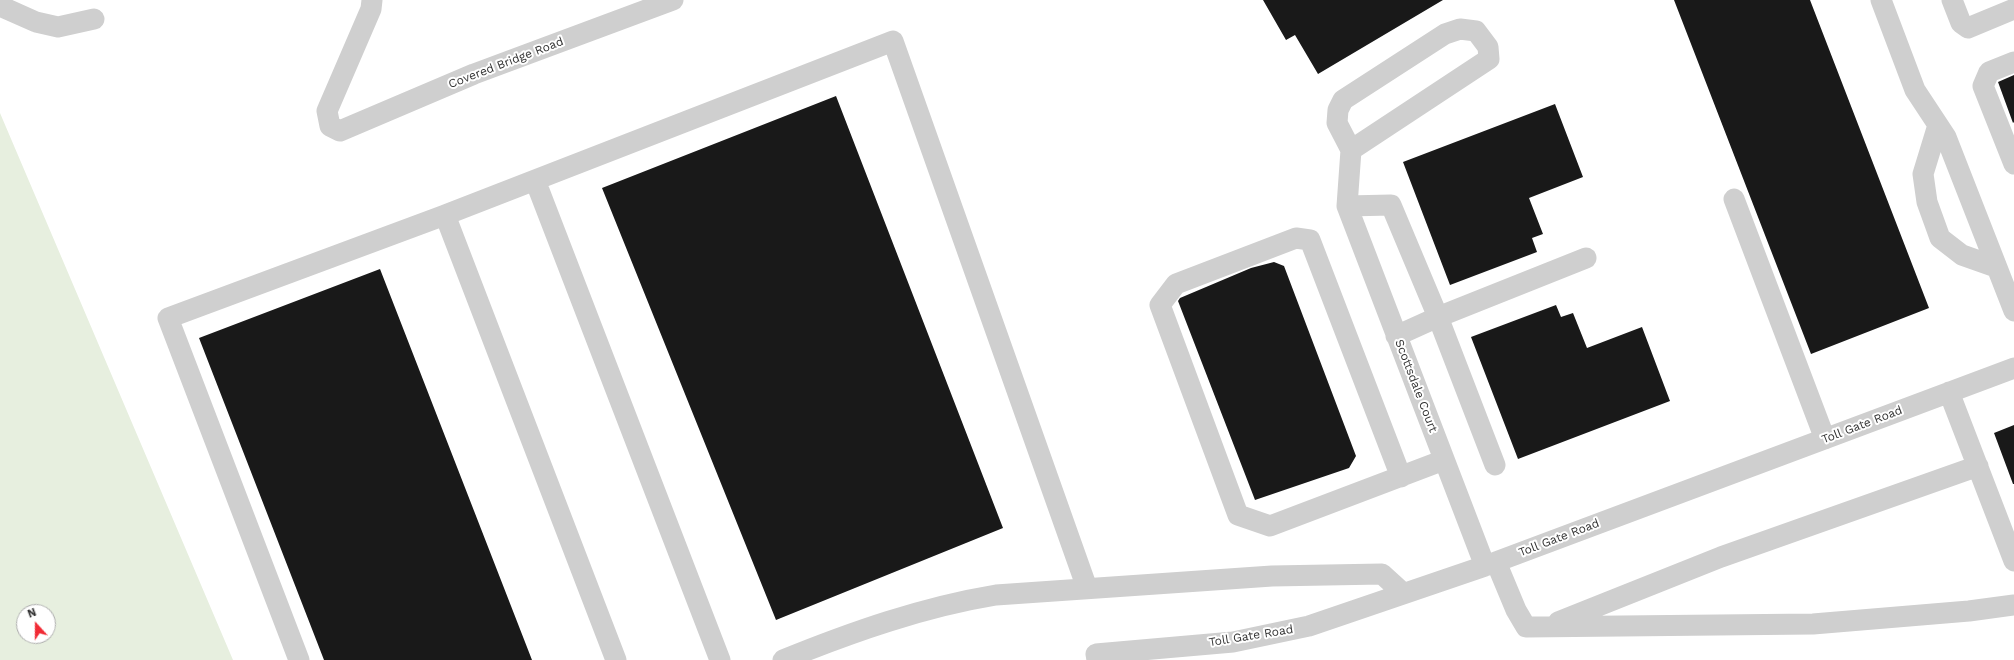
<!DOCTYPE html>
<style>
body{margin:0}
#map{position:relative;width:2014px;height:660px;overflow:hidden;background:#fff;font-family:"Work Sans",sans-serif}
canvas{display:block}
.north{position:absolute;left:16px;top:604px;width:40px;height:40px;box-sizing:border-box;background:#fff;border:1px solid #adadad;border-radius:50%;rotate:339deg;font-size:11px;font-weight:700;line-height:16px;text-align:center;color:#323232}
.north::after{content:'';display:block;margin:auto;width:14px;height:18px;background:#f12b35;clip-path:polygon(50% 0,100% 100%,50% 72%,0 100%)}
</style>
<div id="map">
<canvas width="2014" height="660"></canvas>
<div class="north">N</div>
</div>
<script>
const c = document.querySelector('canvas').getContext('2d');
c.lineJoin = 'round';
function fill(path, color) { c.fillStyle = color; c.fill(path, 'evenodd'); }
function trace(path, color, width, dash) { c.strokeStyle = color; c.lineWidth = width; c.lineCap = dash ? 'butt' : 'round'; c.setLineDash(dash || []); c.stroke(path); }
function drawText(font, color, halo, rows, align = 'center') {
  c.font = font + ' "Work Sans",sans-serif'; c.lineWidth = 4; c.setLineDash([]); c.textBaseline = 'middle'; c.strokeStyle = halo; c.fillStyle = color; for (const [text, x, y, turn = 0] of rows) {
    c.save(); c.translate(x, y); c.rotate((+turn || 0) * Math.PI / 180); c.textAlign = isNaN(turn) ? turn : align; if (halo) c.strokeText(text, 0, 0); c.fillText(text, 0, 0); c.restore();
  }
}
const green = new Path2D(`
 M0,113L233,660H0ZM24,612H48V636H24Z`);
const building = new Path2D(`
 M1263,0H1443L1318,74L1295,35L1286,40Z
 M1674,0H1810L1929,308L1811,354Z
 M2014,75V122L2013,123L1998,82Z
 M836,96L1003,528L776,620L602,188Z
 M1555,104L1583,177L1529,198L1543,234L1532,238L1537,252L1450,285L1403,162Z
 M1274,262L1284,266L1356,456L1349,468L1255,500L1178,301L1180,298L1251,268Z
 M380,269L532,660H324L199,338Z
 M1556,305L1561,317L1573,313L1587,348L1642,327L1670,401L1518,459L1471,337Z
 M2014,425V484H2013L1994,433Z`);
const minor = new Path2D(`
 M372,0L371,9L327,111L330,126L340,131L474,74L673,0
 M1881,0L1915,90L1946,137L2014,311
 M1952,0L1961,23L1968,28L2014,9
 M0,6L36,22L58,27L94,19
 M2014,62L1989,72L1983,86L2014,164
 M1938,125L1923,174L1927,202L1940,238L1962,255L1996,267
 M1351,150L1489,59L1488,47L1476,31L1460,29L1445,34L1343,100L1338,110L1337,123L1351,150L1347,206L1485,566
 M535,180L720,660
 M1734,199L1825,439
 M1347,206L1391,205L1438,317L1586,258
 M445,215L893,41L1087,588
 M1396,336L1438,317L1495,465
 M1949,392L2014,561
 M1401,477L1310,240L1296,238L1176,284L1160,305L1238,515L1270,526L1444,460
 M1496,562L1516,610L1526,627L1813,624L1969,611L2014,605
 M1558,622L1721,557L1978,466
 M299,660L168,318L445,215L616,660
 M783,660C852,632 923,607 996,595L1272,576L1382,574L1404,594
 M1097,660L1096,654L1233,642L1309,626L1485,566L2014,368`);
const streetNames = [
 ["Covered Bridge Road",506,63,-21],
 ["Scottsdale Court",1416,386,69],
 ["Toll Gate Road",1862,425,-21],
 ["Toll Gate Road",1559,538,-21],
 ["Toll Gate Road",1251,636,-9]
];
fill(green, '#e7efdf');
fill(building, '#191919');
trace(minor, '#cfcfcf', 21);
drawText('12px', '#323232', '#fff', streetNames);
</script>
